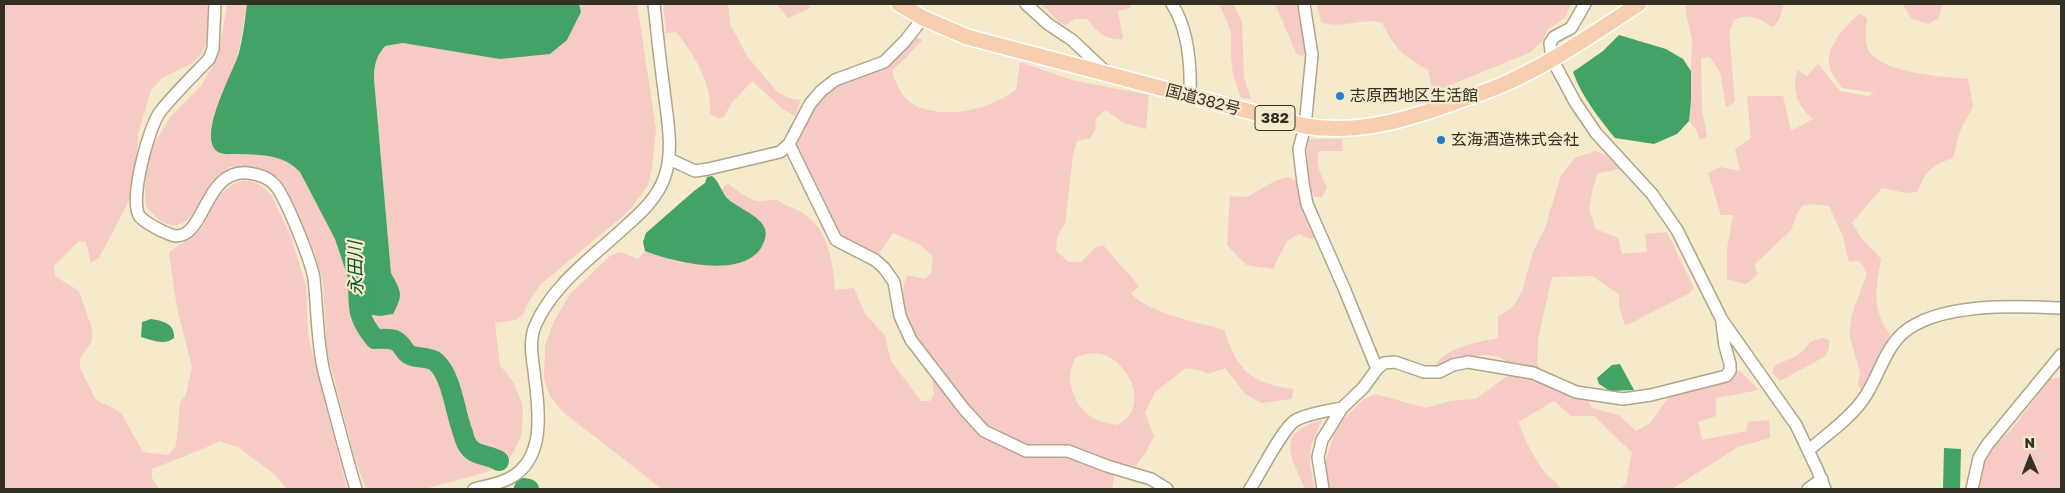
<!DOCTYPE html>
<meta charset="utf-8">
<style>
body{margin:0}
#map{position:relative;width:2065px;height:493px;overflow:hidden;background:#f5eacb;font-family:"Golos Text",sans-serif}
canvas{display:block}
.frame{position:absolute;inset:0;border:5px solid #343024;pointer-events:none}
.north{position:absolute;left:2005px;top:433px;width:50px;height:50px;-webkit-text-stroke:4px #f5eacb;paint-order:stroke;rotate:359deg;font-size:14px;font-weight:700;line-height:20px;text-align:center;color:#343024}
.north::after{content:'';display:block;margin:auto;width:18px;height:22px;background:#343024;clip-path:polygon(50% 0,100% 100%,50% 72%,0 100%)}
</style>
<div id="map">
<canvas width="2065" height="493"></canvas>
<div class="frame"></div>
<div class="north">N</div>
</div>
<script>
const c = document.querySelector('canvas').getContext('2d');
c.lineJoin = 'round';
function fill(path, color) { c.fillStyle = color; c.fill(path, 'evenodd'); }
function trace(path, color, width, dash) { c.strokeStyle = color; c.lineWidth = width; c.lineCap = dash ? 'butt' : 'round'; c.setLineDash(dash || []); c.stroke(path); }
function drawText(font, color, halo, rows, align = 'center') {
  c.font = font + ' "Golos Text","Noto Sans JP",sans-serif'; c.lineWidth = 4.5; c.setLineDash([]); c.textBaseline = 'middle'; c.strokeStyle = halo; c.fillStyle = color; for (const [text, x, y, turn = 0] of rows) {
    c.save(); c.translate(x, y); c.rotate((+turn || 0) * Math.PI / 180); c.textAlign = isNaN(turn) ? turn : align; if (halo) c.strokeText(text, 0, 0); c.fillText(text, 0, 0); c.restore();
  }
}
const green = new Path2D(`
 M4,4H209L211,26L202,54L191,64L162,78L151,90L138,134L134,182L130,199L99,258L91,263L86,242L79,241L54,266L55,276L79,291L92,329V341L80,358V368L96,400L115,409L121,413L143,452L168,455L176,446L180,403L186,394L192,367L177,308L169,253C179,243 195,238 203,226C208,218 211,207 217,198C220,194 224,191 228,188C245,174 259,181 272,196L291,237L306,286L308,335L347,489H287L273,473L238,447L219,441L205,448L152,469V478L159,489H4Z
 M227,4H247L221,154C249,155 279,150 300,172L335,239L357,305L401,291L391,273L374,79C374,65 376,57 385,46L403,43L436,48L567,40L581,12L579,4H637L656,129L652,168L648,185L631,208L618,220L540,285L529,301L524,313L516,320L495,323L500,365L513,382L521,401L523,412L521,437L510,458L498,467L483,473L424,489H366L354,456L327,351L323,282L314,250L287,190L279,178L264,171L248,167H229L213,180L192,215L183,223L173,226L162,222L147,208L145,199L146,164L150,151L170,117L201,86L211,69L221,41Z
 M663,4H728L730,24L747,56L777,92L789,98L801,100L795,116L783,109L752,81L731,104L724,117L718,118L710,114C713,85 694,54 676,32L666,33Z
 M777,4H809L810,8L788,18Z
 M1041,4H1132L1129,8L1118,11L1123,39C1105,41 1098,32 1087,19H1075L1066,25L1060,23Z
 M1219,4H1233L1242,22L1244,77L1251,99L1241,98L1233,75L1231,56V31Z
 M1275,4H1298L1306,52L1303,56L1297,55Z
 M1317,4H1571L1565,18L1547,30L1543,40L1531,52L1433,92L1428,70C1400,53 1398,52 1382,23C1362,17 1341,30 1321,22Z
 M1686,4H1784L1779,20L1773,27C1759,19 1749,12 1734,20L1729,31L1735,102L1726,107L1720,72L1710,57L1701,58L1702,109L1707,137L1700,140L1696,129L1689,121L1692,40L1686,13Z
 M1902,4H1943L1938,19L1928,24L1912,19Z
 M1859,14L1867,18C1866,27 1864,41 1868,49C1879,73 1944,77 1968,79L1973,106L1960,131L1953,158C1929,167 1928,169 1917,192L1906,193L1882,188L1852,223L1862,239L1881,259C1876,290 1871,307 1890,335L1863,393L1858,384L1860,373L1849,334L1852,314L1867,274L1863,266L1859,261L1849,262L1843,237L1829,206L1811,204L1802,206L1796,216L1791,230L1754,265L1758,274L1746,284L1727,279V249L1733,215H1721L1708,173L1720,167L1740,171L1735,149L1751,138L1747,96H1783L1791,131L1813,119C1797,106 1792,90 1797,70L1807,76L1818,64L1840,91L1868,96L1875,93L1842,88C1838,83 1834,77 1831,71C1822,51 1844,27 1859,14Z
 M916,37L922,40L902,62L892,70C895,83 902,98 914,105C917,107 922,108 925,109C956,118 990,108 1016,90L1020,62L1072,80L1149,95L1146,129L1124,123L1105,110L1096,118L1095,131L1090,138L1077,141L1073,155L1065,224L1057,237L1056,251L1069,262H1081L1096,247L1104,246L1139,286L1131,294C1154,315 1194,321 1224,330C1238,371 1250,383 1293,389L1292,399L1262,403L1246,395L1225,368L1208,374L1199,370L1186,368L1155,392L1145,413L1154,436L1146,452L1136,466L1116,462L1112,489H662L563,412L550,396L544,379L545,346L554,321L570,294L610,256L621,252L638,259L645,251L681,263L724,265L758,220C744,211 731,203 721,190L728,183C736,190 745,198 757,201C763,202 770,199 777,200C781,201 785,206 790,207C827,220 832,255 835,290L854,288L865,314L885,336L891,361L921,401H930L934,394L932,381L942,371C920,343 892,312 907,275L925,279L931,273L933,256L920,245L893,233L877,257L842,236L798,154L797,142L803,127L813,111L824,97L834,88L853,76L891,62ZM1090,353C1095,354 1101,353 1105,355C1128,364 1146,400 1126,419C1123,422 1119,423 1116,425C1108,423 1097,421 1090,416C1072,403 1064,376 1076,357Z
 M1306,139H1342L1343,151H1319C1316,165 1320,174 1327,187L1322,197H1315L1310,189Z
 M1595,151L1606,155L1620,169L1598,173L1593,187L1589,209L1596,229L1618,238L1622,254L1647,252L1645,234L1667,232L1694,288L1688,294L1625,326L1619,306V294L1592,276L1552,277L1538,339L1537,364L1549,385L1555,390L1589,402L1592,408L1619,415L1636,431L1650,423L1668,398L1715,384L1731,377L1739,370L1759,390L1716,398V416L1698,422L1702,440L1746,431L1748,422L1769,420L1770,438L1738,447L1672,489H1621L1626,484L1632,452L1608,430L1595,416H1571L1554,401L1518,422C1525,440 1534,459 1547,475C1552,480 1558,482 1560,489H1329L1324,466L1331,443L1339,424L1363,400L1375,394L1426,408L1450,401L1476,399L1510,374L1511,364C1488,345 1459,362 1435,365C1450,346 1475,343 1498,338V316L1512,308L1522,292L1533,252L1545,228L1561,175L1575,158Z
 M1288,177L1297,182L1315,238L1310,239L1299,234L1287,241L1273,269L1246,265L1227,245L1230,196L1247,197L1275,181Z
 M1822,338L1829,340V349L1824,357L1780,381L1772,373L1775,365C1790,359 1801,356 1810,342Z
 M2061,377V489H1978L1979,477L1987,458L1996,445L2011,430L2050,379Z
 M1322,420L1311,446L1310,463L1314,489H1305C1291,455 1274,434 1322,420Z`);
const water = new Path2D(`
 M247,4H579L581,12L567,40L550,54L500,59L403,43L385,46C376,57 374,65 374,79L391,273C401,291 404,294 393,314L380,316L366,314L357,305L335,239L300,172C282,153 258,155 233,154C228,154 223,155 218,152C196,137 233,73 239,53C243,37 245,20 247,4Z
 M1619,35L1666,49L1683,59L1691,71V100L1689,121L1677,134L1654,144L1615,138C1598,117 1582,97 1573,72L1603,51Z
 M712,176C719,181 721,191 727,198C737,208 760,215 765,229C767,236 764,242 761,248C741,279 673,262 645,251L643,242L646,233L694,191L705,183L707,177Z
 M151,319C164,321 175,324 174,338C165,346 152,340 141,337L142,322Z
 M1620,364L1634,390L1610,391L1599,384L1597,378L1612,365Z
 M1944,448L1961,449L1960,489H1943Z`);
const river = new Path2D(`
 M358,277C359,305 355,315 375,339C383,339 394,337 400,344C404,348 405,353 410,355C418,359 429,356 436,362C452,376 455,413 463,433C464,437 466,444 469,447C476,457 490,454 499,461
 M524,488L529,489`);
const minor = new Path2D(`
 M215,4L213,49L209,59C193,76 175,93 160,112C149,126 128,202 140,217C145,222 156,228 162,231C167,233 172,236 176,236C206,236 204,169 248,173C258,174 268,177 275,185C286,198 312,263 314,279C317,306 317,334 322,362C324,375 329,389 332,402C340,431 347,460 356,489
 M1026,4L1048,24L1072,40L1106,72
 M1172,4C1189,30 1191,66 1190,96
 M1304,4L1312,55L1305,126L1299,149L1303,183L1307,204L1344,288L1377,369L1363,388L1342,408L1322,440L1318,457L1323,489
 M1585,4L1571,28L1554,37L1550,43L1552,59L1575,102L1596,133L1652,194L1677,230L1722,320L1796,425L1817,469L1825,489
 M789,144L836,240L875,260L884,268L894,282L900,316L911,340L964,409L984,431L1026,451H1068L1107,466L1151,479L1167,489
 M669,159L695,171L708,169L780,152L789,144L810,104L821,91L835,80L884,62L905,41L923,18
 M1377,369L1384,363L1395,362L1424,372H1439L1453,365L1468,362L1533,373L1576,392L1623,399L1651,395L1726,376L1730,371V364L1725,346L1722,323
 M1809,450C1826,435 1848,420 1862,401C1878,380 1883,351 1903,333C1939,302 2017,306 2061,308
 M474,489C486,486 499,484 510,478C548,457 538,406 534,371C532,356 529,341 535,326C552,285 594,256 626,226C642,212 658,197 665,176C674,149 667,118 664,90C660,61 657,33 654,4
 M1250,489C1260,474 1283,427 1296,420C1310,413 1327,411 1342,408
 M1808,489L1822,479
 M1972,489L1979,458L1987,445L2061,355`);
const highway = new Path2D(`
 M899,4L923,18L967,37L1305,126C1354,134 1400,122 1447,105C1466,98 1486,92 1504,84C1552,63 1595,32 1639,4`);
const markers = [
 [1340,96,5,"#1e80cb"],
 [1441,140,5,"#1e80cb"]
];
const shields = [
 [1275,118,40]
];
const shieldNames = [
 ["382",1275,118]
];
const poiNames = [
 ["志原西地区生活館",1350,96],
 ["玄海酒造株式会社",1451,140]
];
const streetNames = [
 ["国道382号",1203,100,15]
];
const waterNames = [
 ["永田川",356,268,-91]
];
fill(green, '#f6cac5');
fill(water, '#43a265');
trace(river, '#43a265', 20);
trace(minor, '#b0a589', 14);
trace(highway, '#fff', 18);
trace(minor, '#fff', 11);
trace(highway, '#f8ceb0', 15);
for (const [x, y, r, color] of markers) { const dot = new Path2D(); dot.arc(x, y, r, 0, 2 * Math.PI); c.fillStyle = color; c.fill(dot); trace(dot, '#f5eacb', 2); }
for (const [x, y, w] of shields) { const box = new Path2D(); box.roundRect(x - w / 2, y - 12.5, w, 25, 4); c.fillStyle = '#f5eacb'; c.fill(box); trace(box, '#343024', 1); }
drawText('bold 15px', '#343024', null, shieldNames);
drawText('16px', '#343024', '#f5eacb', poiNames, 'left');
drawText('16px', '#343024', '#f5eacb', streetNames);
drawText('italic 18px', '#075129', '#f5eacb', waterNames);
</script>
